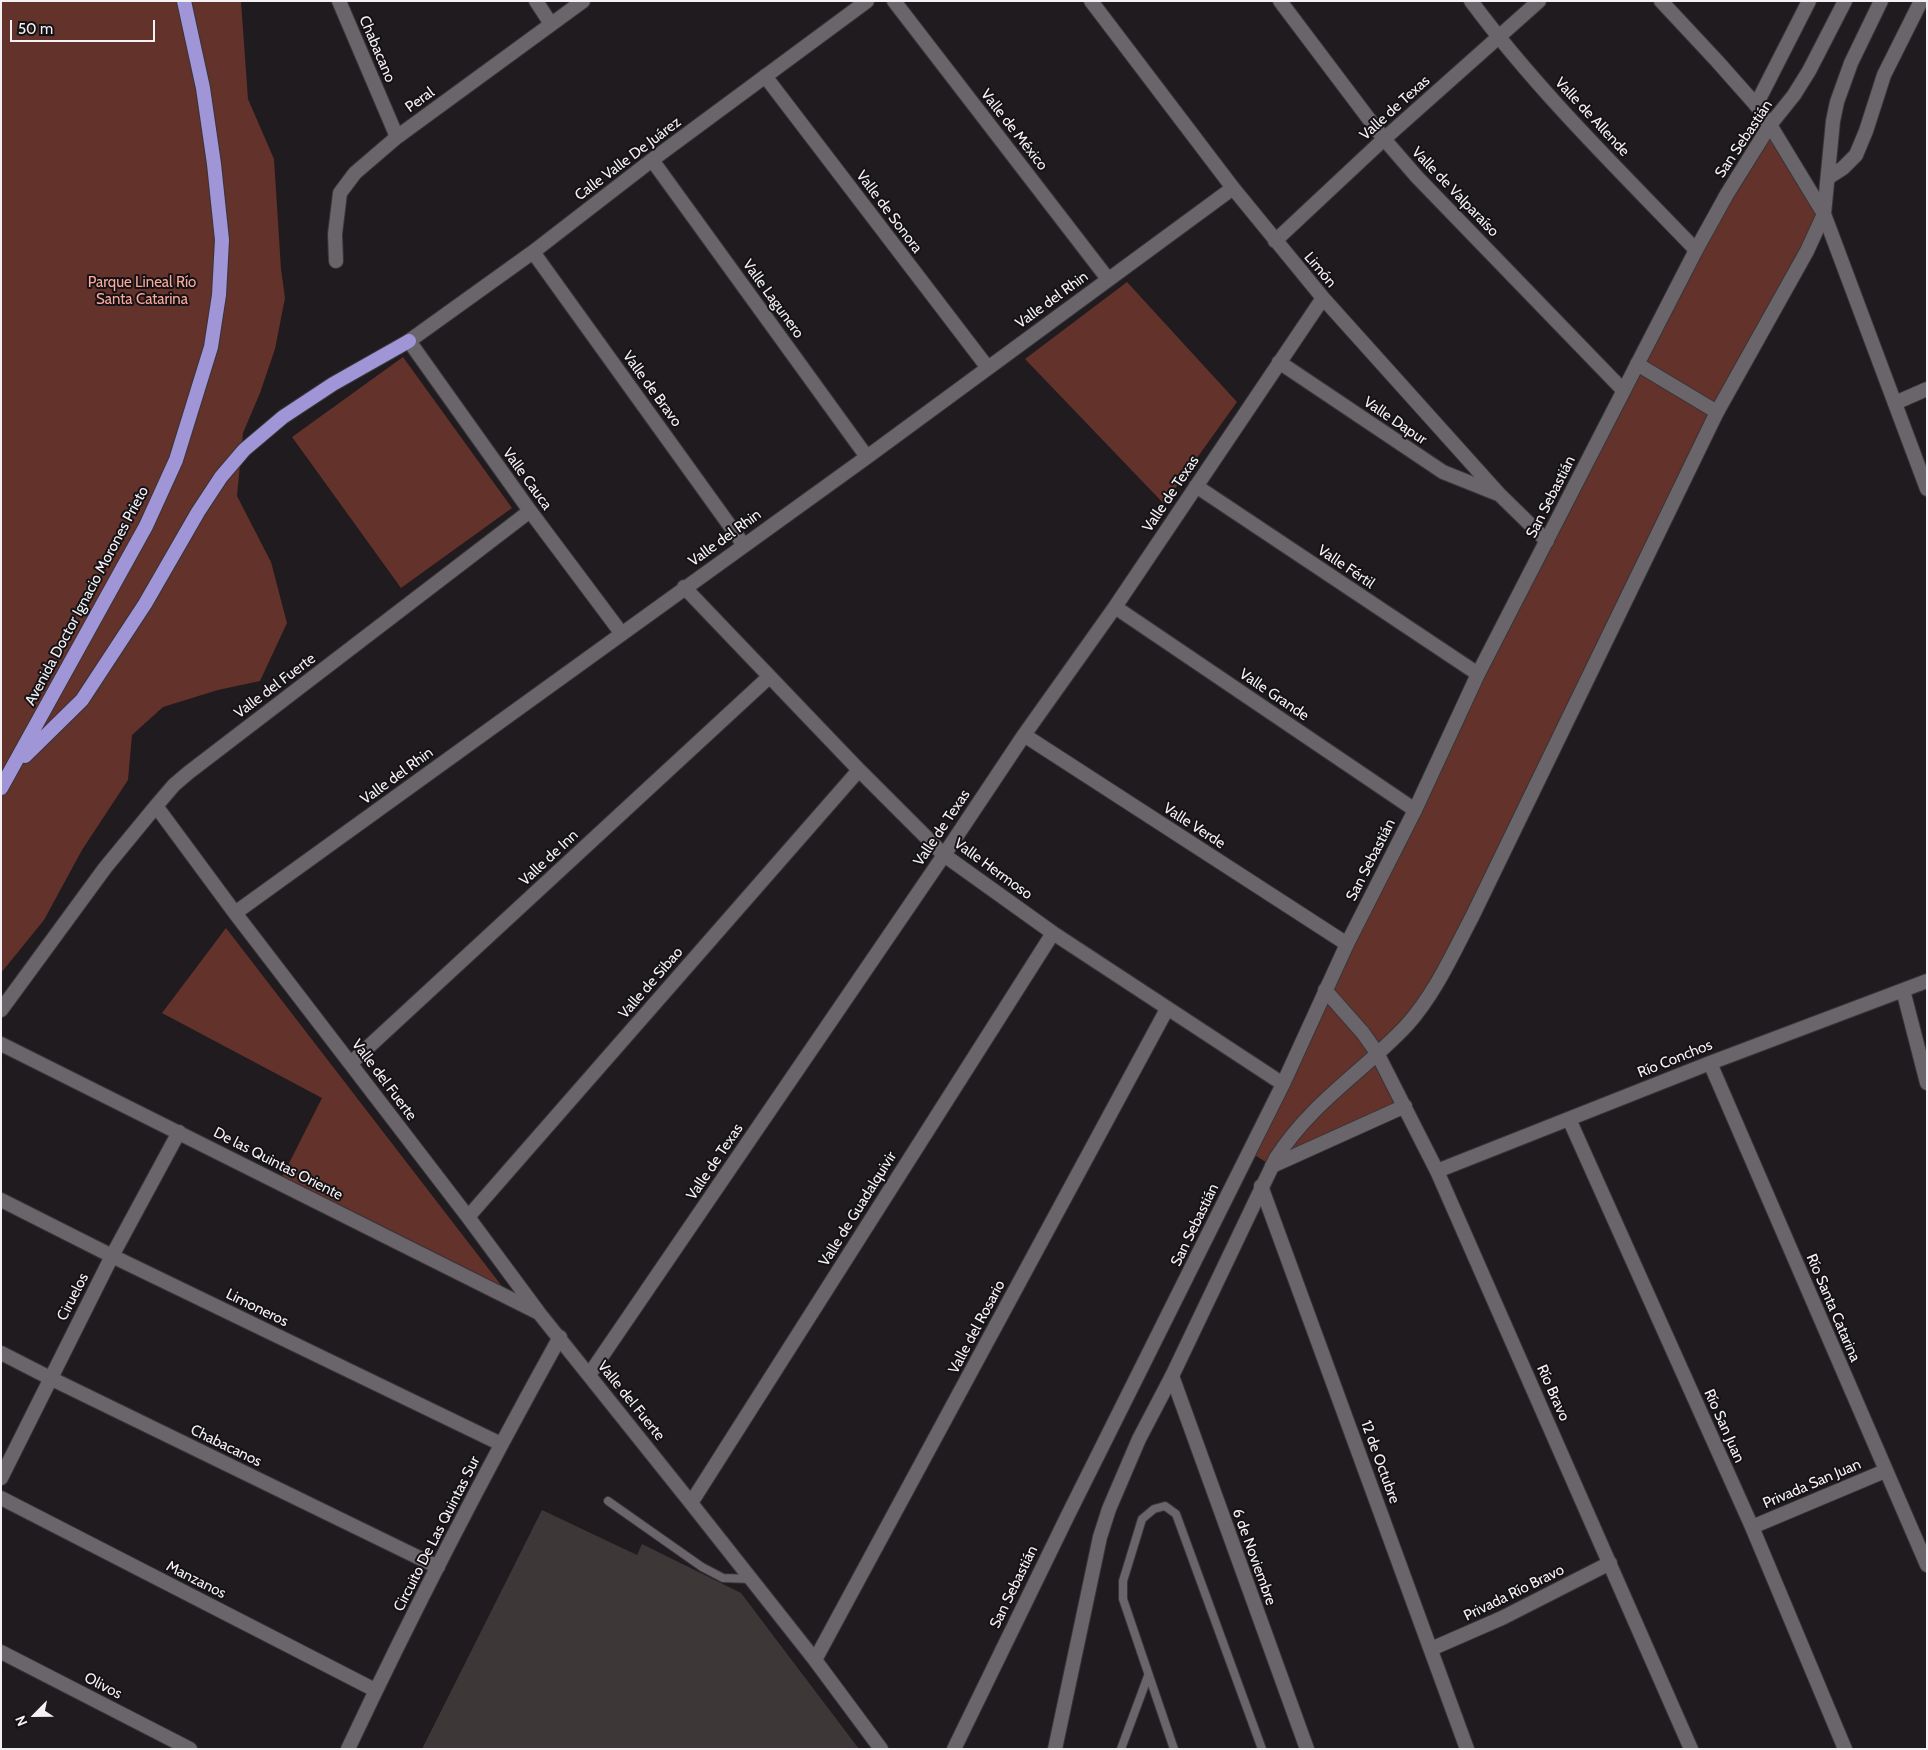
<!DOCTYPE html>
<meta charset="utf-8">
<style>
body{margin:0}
#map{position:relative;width:1928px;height:1750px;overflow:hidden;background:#1f1b1f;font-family:Cabin,sans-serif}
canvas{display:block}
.frame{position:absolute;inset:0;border:2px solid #f4f1f4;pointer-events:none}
.north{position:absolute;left:10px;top:1690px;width:50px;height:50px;-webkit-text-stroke:4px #151216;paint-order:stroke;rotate:247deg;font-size:14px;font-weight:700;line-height:20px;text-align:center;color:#f4f1f4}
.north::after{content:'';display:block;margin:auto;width:18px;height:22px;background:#f4f1f4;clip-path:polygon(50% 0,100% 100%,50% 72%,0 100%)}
.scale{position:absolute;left:10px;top:20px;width:145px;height:22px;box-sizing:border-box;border:2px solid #f4f1f4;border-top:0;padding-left:6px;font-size:15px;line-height:18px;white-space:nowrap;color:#f4f1f4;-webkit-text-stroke:4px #151216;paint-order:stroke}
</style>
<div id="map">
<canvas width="1928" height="1750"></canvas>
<div class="frame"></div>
<div class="north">N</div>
<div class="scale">50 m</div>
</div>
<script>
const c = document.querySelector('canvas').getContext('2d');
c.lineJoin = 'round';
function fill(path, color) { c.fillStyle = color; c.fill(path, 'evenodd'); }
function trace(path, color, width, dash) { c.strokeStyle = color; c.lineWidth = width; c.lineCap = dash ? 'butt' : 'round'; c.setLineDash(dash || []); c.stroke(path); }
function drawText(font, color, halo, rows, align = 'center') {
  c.font = font + ' Cabin,sans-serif'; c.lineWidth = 4; c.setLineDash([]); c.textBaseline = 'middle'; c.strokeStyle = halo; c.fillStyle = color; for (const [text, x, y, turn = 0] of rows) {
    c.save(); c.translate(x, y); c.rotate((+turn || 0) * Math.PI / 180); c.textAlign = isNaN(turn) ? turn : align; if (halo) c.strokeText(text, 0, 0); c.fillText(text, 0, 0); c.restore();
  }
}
const green = new Path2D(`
 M1,1H241L248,99L274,159L281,269L285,298L275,349L260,393L243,433L237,496L271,562L287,623L260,681L218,690L163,707L132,735L128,780L82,850L44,920L1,973Z
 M1770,125L1824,214L1774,310L1451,958L1378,1053L1405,1106L1272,1166L1250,1152L1478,674Z
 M1127,282L1237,402L1164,504L1025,359Z
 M403,357L512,508L401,588L292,437Z
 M226,928L508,1294L282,1177L322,1098L162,1013Z`);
const building = new Path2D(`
 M542,1510L637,1555L642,1544L741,1593L859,1749H422Z`);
const service = new Path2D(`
 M608,1501L702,1567L723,1578L751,1579
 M1121,1749L1148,1676
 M1174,1749L1123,1599V1581L1142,1519L1154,1509L1165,1506L1176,1514L1262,1749`);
const minor = new Path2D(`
 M339,1L397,137
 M536,1L551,24
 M894,1L1108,279
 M1091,1L1233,188L1323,298L1499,494L1547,541
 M1280,1L1384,139L1417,177L1623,390
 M1471,1C1538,91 1618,169 1696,250
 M765,76L988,368
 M1756,105L1809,1
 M652,160L867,457
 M1829,177L1843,168L1856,155L1866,131L1884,75L1921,1
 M1275,241L1384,139L1539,1
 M533,252L743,544
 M336,261L335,234L340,193L355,173L397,137L583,1
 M1279,362L1443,472L1498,494
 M1895,403L1927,389
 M1196,486L1478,674
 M530,511L188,773L174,785L156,806L235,913L468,1217L539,1313L691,1503L815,1660L881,1749
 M684,587L859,770L944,855L1053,933L1283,1084
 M1115,607L1415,810
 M622,634L530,511L409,341L533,252L652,160L867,1
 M1024,735L1347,944
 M235,913L867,457L1233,188
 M1325,990L1363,1033L1377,1053L1437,1171L1691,1749
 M1903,990L1927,1083
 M1,1010L105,868L156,806
 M1,1044L537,1312
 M351,1063L769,677
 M1710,1063L1927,1565
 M1569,1119L1752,1527L1845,1749
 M1272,1166L1405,1106
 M1437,1171L1710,1063L1927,981
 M1,1200L112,1256L501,1444
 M468,1217L859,770
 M1,1353L50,1378L438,1567
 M589,1375L944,855L1024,735L1115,607L1323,298
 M1172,1376L1307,1749
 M1,1478L112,1256L179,1132
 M1,1498L375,1690
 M691,1503L1053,933
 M1752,1527L1885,1471
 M1431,1649L1502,1618L1610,1563
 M1,1652L190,1749
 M815,1660L1167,1009
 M348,1749C414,1609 485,1472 560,1337`);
const tertiary = new Path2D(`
 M1661,1L1717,61L1756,105L1770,125L1824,214L1927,489
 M1637,364L1717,412
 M1261,1186L1467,1749`);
const secondary = new Path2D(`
 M954,1749L1068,1515L1283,1084L1347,944L1415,810L1478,674L1696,250L1727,194L1770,125L1794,95L1809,71L1845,1
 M1055,1749L1100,1537L1109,1509L1139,1439L1172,1376L1276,1158C1312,1102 1363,1072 1407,1025C1435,994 1453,953 1472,917L1717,412L1807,251L1824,214L1833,121L1837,102L1851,63L1881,1`);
const trunk = new Path2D(`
 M25,756L82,700L145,604L198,512L221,477L244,450L283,417L333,384L409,341
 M1,788L146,526L176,460L211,347L219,295L222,240L214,164L203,88L184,1`);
const streetNames = [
 ["Chabacano",377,49,67],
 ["Peral",420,100,-36],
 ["Valle de Texas",1395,108,-42],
 ["Valle de Allende",1592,117,47],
 ["Valle de México",1014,130,52],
 ["San Sebastián",1744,139,-56],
 ["Calle Valle De Juárez",628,159,-37],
 ["Valle de Valparaíso",1455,192,46],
 ["Valle de Sonora",889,212,53],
 ["Limón",1320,270,50],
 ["Valle Lagunero",773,299,54],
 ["Valle del Rhin",1052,300,-36],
 ["Valle de Bravo",652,389,54],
 ["Valle Dapur",1395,421,34],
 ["Valle Cauca",527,479,54],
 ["Valle de Texas",1171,494,-56],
 ["San Sebastián",1551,497,-63],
 ["Valle del Rhin",725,538,-36],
 ["Valle Fértil",1346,567,34],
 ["Avenida Doctor Ignacio Morones Prieto",87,596,-62],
 ["Valle del Fuerte",275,686,-37],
 ["Valle Grande",1274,695,34],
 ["Valle del Rhin",397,776,-36],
 ["Valle Verde",1194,826,33],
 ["Valle de Texas",942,828,-56],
 ["Valle de Inn",549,858,-43],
 ["San Sebastián",1371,860,-63],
 ["Valle Hermoso",993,869,36],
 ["Valle de Sibao",651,983,-49],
 ["Río Conchos",1675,1059,-22],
 ["Valle del Fuerte",384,1080,53],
 ["Valle de Texas",715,1162,-56],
 ["De las Quintas Oriente",278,1164,27],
 ["Valle de Guadalquivir",858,1209,-58],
 ["San Sebastián",1195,1225,-64],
 ["Ciruelos",73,1297,-63],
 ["Limoneros",257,1308,26],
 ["Río Santa Catarina",1833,1308,67],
 ["Valle del Rosario",977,1327,-62],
 ["Río Bravo",1553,1393,66],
 ["Valle del Fuerte",631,1401,51],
 ["Río San Juan",1724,1426,66],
 ["Chabacanos",226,1446,26],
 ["12 de Octubre",1380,1462,70],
 ["Privada San Juan",1812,1484,-23],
 ["Circuito De Las Quintas Sur",437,1534,-63],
 ["6 de Noviembre",1254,1557,70],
 ["Manzanos",196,1580,27],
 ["San Sebastián",1014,1587,-64],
 ["Privada Río Bravo",1514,1593,-26],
 ["Olivos",103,1686,27]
];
const parkNames = [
 ["Parque Lineal Río",142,283],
 ["Santa Catarina",142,300]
];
fill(green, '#62322b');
fill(building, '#3d3738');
trace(service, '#383538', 10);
trace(minor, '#383538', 16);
trace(tertiary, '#383538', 16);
trace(secondary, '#383538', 16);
trace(trunk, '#383538', 16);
trace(service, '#6a656a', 8);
trace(minor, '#6a656a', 14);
trace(tertiary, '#6a656a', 14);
trace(secondary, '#6a656a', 14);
trace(trunk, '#9f95d7', 14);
drawText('15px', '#f4f1f4', '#151216', streetNames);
drawText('15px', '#fba99b', '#151216', parkNames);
</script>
